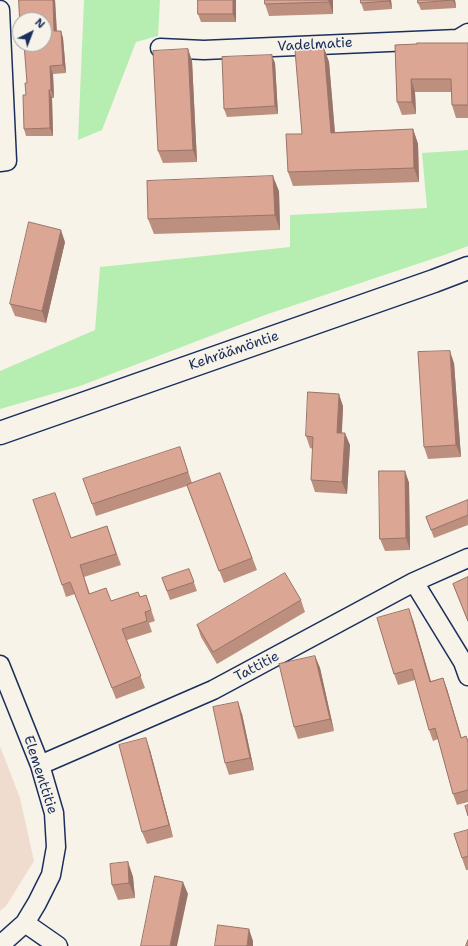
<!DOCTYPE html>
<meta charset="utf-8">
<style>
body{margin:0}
#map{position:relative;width:468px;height:946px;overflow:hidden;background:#f7f3e8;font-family:"Shantell Sans",sans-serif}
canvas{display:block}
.north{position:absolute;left:12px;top:12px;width:40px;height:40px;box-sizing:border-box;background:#f7f3e8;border:1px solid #9fa5b1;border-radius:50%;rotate:42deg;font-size:11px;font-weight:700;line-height:16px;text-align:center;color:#1b2f5e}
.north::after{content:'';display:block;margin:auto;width:14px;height:18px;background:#1b2f5e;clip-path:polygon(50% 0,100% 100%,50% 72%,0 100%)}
</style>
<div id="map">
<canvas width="468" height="946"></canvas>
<div class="north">N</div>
</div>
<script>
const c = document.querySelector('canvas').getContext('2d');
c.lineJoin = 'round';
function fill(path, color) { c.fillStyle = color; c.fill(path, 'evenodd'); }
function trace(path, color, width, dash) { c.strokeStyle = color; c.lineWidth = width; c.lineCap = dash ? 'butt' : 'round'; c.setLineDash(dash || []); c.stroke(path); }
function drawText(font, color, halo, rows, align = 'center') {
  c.font = font + ' "Shantell Sans",sans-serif'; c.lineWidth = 3; c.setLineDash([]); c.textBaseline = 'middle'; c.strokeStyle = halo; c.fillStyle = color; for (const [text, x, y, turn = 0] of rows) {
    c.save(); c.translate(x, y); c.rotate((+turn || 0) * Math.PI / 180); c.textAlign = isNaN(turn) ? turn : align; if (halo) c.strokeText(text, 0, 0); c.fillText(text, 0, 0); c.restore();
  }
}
const built = new Path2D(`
 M0,746L20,798L34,861L6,906L0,911Z`);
const green = new Path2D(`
 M84,0H160L158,36L136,42L102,130L78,140Z
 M468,150V246L447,254L265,315L80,386L0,409V371L95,330L100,267L290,247V215L427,208L422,153Z`);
const minor = new Path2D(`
 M0,10L7,161L0,162
 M160,48L204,50L458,39L468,33
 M414,582L463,662L468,676
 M0,665L40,765L54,813L56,847L51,875L37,903L25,923L6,940L0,943
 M40,765L213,690L414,582L468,558
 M25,923L58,946`);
const tertiary = new Path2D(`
 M0,433L434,281L468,268`);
const wall = new Path2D(`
 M19,0H55L57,31H61L63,38L66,73L53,74L54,98H52L53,136H26L24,129L27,83L44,20H20Z
 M198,0H236V22H201L198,14Z
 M333,0V14L269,16L265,4Z
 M391,0L392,9L364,11L361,3Z
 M455,0L456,8L421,10L418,3Z
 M468,43V118H456L452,105L451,92H415L416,114L402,115L397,102L395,45Z
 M324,48L329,62L335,132L413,129L418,144L419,182L293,186L288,172L302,134Z
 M188,49L192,61L197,162L163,163L158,151Z
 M275,63L278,114L227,117L224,109Z
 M279,191L280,230L154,234L148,219Z
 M65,242L46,323L15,316L10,304Z
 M454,363L461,457L428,459L424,447Z
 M343,406L342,433L350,445L347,494L315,492L311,480L313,449L310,448L306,436Z
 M180,447L192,483L220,473L257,570L224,583L187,486L96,516L92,504Z
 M405,471L409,483L410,550L385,551L380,539Z
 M468,500V525L434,538L426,517Z
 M107,526L121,565L84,577L90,594L111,601L140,597L146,595L155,621L149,623L152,632L127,640L145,688L116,699L75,594L66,597L62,585L71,538Z
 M189,569L197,591L170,600L162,578Z
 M468,577V622L453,584Z
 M301,600L305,612L217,664L201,637L197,625Z
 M413,620L431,681L443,678L447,689L461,738L466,736L468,740V802L457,805L453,794L438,739L433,741L429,730L415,680L398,685L394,674Z
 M315,656L320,668L334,731L298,739L294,727Z
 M242,714L254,770L229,775L225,763Z
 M150,750L173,837L147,844L142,832Z
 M468,830V870H466L462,858Z
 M128,862L133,877L135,898L118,900L112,885Z`);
const shadedWall = new Path2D(`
 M53,0H55L57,39L54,31Z
 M233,0H236V22L233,14Z
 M329,0H333V14L329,2Z
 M389,0H391L392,9L389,1Z
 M453,0H455L456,8Z
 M61,31L63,38L66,73L63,65Z
 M324,48L329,62L336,147L331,133Z
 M188,49L192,61L197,162L193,150Z
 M272,55L275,63L278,114L275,106Z
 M50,66L53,74L54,98L51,90Z
 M411,79L415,92L416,114L412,102Z
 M49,90L52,98L53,136L50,128Z
 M413,129L418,144L419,182L414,168Z
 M273,176L279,191L280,230L275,215Z
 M61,230L65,242L46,323L42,311Z
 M450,351L454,363L461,457L456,445Z
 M339,394L343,406L341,445L337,433Z
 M345,433L350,445L347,494L342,482Z
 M405,471L409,483L410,550L406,538Z
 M409,609L413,620L434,693L430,682Z
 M315,656L320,668L334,731L330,719Z
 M443,678L447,689L465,749L461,738Z
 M238,702L242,714L254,770L250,758Z
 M146,738L150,750L173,837L169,825Z
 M128,862L133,877L135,898L129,883Z
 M183,882L188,894L177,946H170Z
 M249,929L253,941V946H247Z`);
const building = new Path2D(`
 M19,0H53L54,31H61L63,65L50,66L51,90H49L50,128L24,129L23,95H26L25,83H27L24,44H44V20H22V19H20Z
 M198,0H233V14H198Z
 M265,0H329V2L265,4Z
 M361,0H389V1L361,3Z
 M418,0H453L418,3Z
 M417,43H468V105H452L451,79H411L412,102H397L395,45L417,44Z
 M324,48L331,133L413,129L414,168L288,172L286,134H302L295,50Z
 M188,49L193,150L158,151L153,51Z
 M272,55L275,106L224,109L222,57Z
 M273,176L275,215L148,219L147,181Z
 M29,222L61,230L42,311L10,304Z
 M450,351L456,445L424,447L418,352Z
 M308,392L339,394L337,433H345L342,482L311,480L313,437L306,436Z
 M180,447L188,472L92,504L83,479Z
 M379,471H405L406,538L380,539Z
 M220,473L252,558L219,571L187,485Z
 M55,493L71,538L107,526L116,554L80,565L89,594L106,588L111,601L138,592L140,597L146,595L151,610L145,612L147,621L122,629L141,676L112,688L70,582L62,585L33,500Z
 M468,500V515L431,530L426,517Z
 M189,569L194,582L167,591L162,578Z
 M285,573L301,600L213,652L197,625Z
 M468,577V621L453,584Z
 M409,609L430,682L443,678L461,738L466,736L468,742V790L453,794L435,728L429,730L412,669L394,674L377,618Z
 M315,656L330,719L294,727L279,664Z
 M238,702L250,758L225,763L213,707Z
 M146,738L169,825L142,832L119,745Z
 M468,805V816L465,806Z
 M468,830V856L462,858L454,834Z
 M128,862L129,883L112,885L110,864Z
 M155,876L183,882L170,946H141Z
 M218,925L249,929L247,946H215Z
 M468,940V946H466Z`);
const streetNames = [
 ["Vadelmatie",315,45,-3],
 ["Kehräämöntie",234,351,-19],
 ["Tattitie",257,667,-28],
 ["Elementtitie",40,775,72]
];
fill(built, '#efdccf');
fill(green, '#b6eeb1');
trace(minor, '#1b2f5e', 21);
trace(tertiary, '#1b2f5e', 25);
trace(minor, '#f7f3e8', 18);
trace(tertiary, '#f7f3e8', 22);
fill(wall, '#bd8f7f');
fill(shadedWall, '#9a7468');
fill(building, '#dca694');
trace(building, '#9a7468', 1);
drawText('14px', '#1b2f5e', '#f7f3e8', streetNames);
</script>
